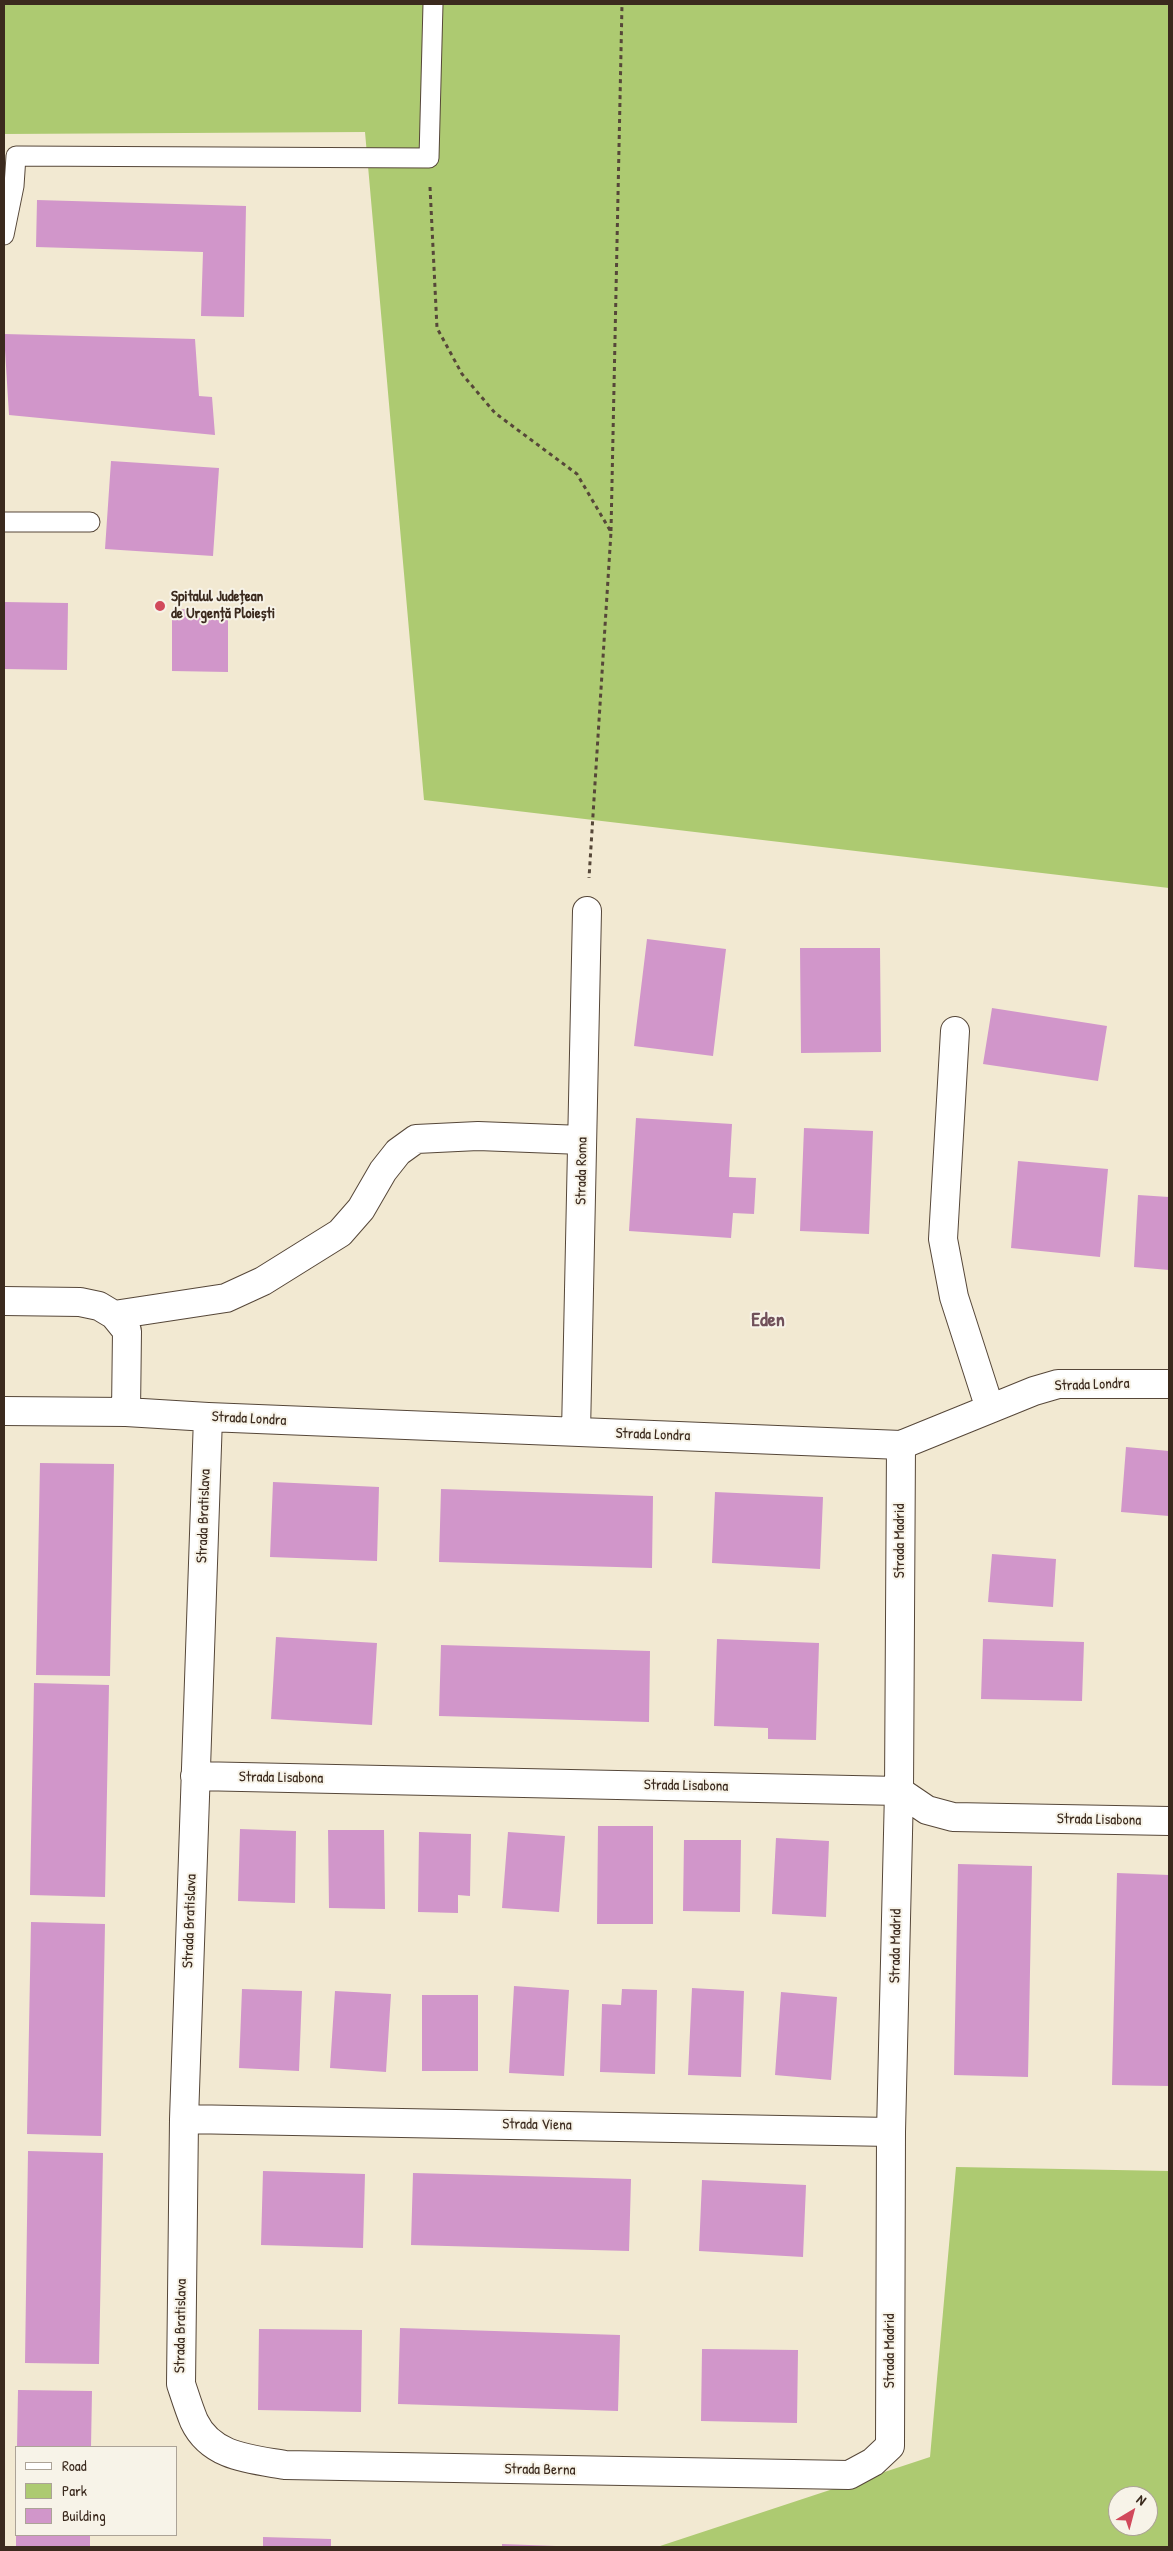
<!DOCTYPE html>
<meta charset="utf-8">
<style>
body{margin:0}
#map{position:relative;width:1173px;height:2551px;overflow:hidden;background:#f2e9d2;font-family:"Patrick Hand",sans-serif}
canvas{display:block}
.frame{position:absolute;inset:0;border:5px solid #3b2a1e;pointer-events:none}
.legend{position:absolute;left:15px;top:2446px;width:162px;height:90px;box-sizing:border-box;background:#f7f3e8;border:1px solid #aca397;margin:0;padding:6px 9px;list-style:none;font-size:15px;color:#3b2a1e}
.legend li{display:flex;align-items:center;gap:10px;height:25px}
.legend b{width:25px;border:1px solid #aca397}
.north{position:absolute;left:1108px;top:2486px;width:50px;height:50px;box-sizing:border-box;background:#f7f3e8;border:1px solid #aca397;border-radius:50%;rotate:37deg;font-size:14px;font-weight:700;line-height:20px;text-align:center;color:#3b2a1e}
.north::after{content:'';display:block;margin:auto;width:18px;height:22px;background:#d1495b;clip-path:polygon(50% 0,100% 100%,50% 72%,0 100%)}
</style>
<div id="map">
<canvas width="1173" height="2551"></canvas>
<div class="frame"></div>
<ul class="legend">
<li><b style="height:6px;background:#fff"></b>Road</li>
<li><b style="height:14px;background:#adca71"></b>Park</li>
<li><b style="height:14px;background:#d196ca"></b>Building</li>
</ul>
<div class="north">N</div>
</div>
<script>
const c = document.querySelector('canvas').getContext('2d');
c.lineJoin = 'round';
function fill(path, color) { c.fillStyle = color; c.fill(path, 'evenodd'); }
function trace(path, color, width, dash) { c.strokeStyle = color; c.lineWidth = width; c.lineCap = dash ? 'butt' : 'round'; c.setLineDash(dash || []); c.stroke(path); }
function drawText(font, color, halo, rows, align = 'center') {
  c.font = font + ' "Patrick Hand",sans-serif'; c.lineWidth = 4; c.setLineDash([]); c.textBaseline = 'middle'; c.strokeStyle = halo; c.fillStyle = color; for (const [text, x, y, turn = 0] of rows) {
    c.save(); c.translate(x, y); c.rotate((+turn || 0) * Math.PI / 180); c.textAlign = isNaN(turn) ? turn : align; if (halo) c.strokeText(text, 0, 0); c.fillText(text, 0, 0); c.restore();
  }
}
const green = new Path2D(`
 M4,4H1169V888L424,800L365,132L4,134Z
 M956,2167L1169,2171V2547H657L930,2457ZM1118,2496H1148V2526H1118Z`);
const building = new Path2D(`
 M37,200L246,206L244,317L201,316L203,252L36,247Z
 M4,334L195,339L199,396L212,397L215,435L9,415Z
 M111,461L219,468L213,556L105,549Z
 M4,602L68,603L67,670L4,669Z
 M172,609L228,610V672L172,671Z
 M647,939L726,949L713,1056L634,1046Z
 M800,948H880L881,1052L801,1053Z
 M992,1008L1107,1026L1098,1081L983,1064Z
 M636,1118L732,1124L729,1177L756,1178L754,1214L733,1213L731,1238L629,1231Z
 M804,1128L873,1131L869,1234L800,1231Z
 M1018,1161L1108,1169L1100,1257L1011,1248Z
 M1138,1195L1169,1197V1270L1134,1267Z
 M1126,1447L1169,1451V1516L1121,1512Z
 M40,1463L114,1464L110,1676L36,1675Z
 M273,1482L379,1487L377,1561L270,1557Z
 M441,1489L653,1496L652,1568L439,1562Z
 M715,1492L823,1497L820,1569L712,1563Z
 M992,1554L1056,1559L1053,1607L988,1602Z
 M276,1637L377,1643L372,1725L271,1719Z
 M717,1639L819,1643L816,1740L768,1739V1728L714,1726Z
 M983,1639L1084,1642L1082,1701L981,1699Z
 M441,1645L650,1651L649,1722L439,1716Z
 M34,1683L109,1685L105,1897L30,1895Z
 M598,1826H653V1924H597Z
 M240,1829L296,1831L295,1903L238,1901Z
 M328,1830H384L385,1909L329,1908Z
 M419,1832L471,1834L470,1896L458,1895V1913L418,1912Z
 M508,1832L565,1836L559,1912L502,1908Z
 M776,1838L829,1841L826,1917L772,1914Z
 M684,1840H741L740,1912L683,1911Z
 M958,1864L1032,1866L1028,2077L954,2075Z
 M1117,1873L1169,1875V2086L1112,2085Z
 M31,1922L105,1924L101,2136L27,2134Z
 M514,1986L569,1990L564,2076L509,2073Z
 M692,1988L744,1991L741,2077L688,2075Z
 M242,1989L302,1991L299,2071L239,2068Z
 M622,1989L657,1990L655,2074L600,2072L602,2004L621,2005Z
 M335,1991L391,1994L386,2072L330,2068Z
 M781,1992L837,1997L831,2080L775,2075Z
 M422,1995H478V2071H422Z
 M28,2151L103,2153L99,2364L25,2363Z
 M263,2171L365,2174L363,2248L261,2245Z
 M413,2173L631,2179L629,2251L411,2245Z
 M702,2180L806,2185L803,2257L699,2251Z
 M400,2328L620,2335L618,2411L398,2404Z
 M259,2329L362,2330L361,2412L258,2410Z
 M702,2349L798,2350L797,2423L701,2421Z
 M18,2390L92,2391L91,2447H17Z
 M16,2535H90V2547H16Z
 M263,2537L331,2539V2547H263Z
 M502,2544L556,2546V2547H502Z`);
const path = new Path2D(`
 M430,187L437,328L462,374L495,413L577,474L611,532L589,878
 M611,531L622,4`);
const service = new Path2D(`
 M4,235L14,186L16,156L429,158L433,4
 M4,522H90`);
const minor = new Path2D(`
 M955,1031L943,1239L954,1297L990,1409
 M4,1301L80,1302L99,1306L114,1315L127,1331L126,1412
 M114,1315L226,1298L263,1281L340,1233L361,1209L383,1171L398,1152L416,1139L478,1136L582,1140
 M4,1411L126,1412L208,1417L901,1445L1034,1391L1058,1384H1169
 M208,1417L184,2119L181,2384C185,2396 189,2409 194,2421C211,2457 250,2459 285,2465L849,2475L873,2462L890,2446L891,2132L899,1791L901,1445
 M576,1432L587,911
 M195,1776L899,1791L927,1810L953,1817L1169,1821
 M184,2119L891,2132`);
const markers = [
 [160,606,6,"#d1495b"]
];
const poiNames = [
 ["Spitalul Județean",171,597],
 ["de Urgență Ploiești",171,614]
];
const streetNames = [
 ["Strada Roma",582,1171,-89],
 ["Strada Londra",1092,1385,-2],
 ["Strada Londra",249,1419,3],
 ["Strada Londra",653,1435,2],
 ["Strada Bratislava",204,1516,-88],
 ["Strada Madrid",900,1541,-90],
 ["Strada Lisabona",281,1778,1],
 ["Strada Lisabona",686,1786,1],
 ["Strada Lisabona",1099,1820,1],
 ["Strada Bratislava",190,1921,-88],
 ["Strada Madrid",896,1946,-89],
 ["Strada Viena",537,2125,1],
 ["Strada Bratislava",181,2326,-89],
 ["Strada Madrid",890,2351,-90],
 ["Strada Berna",540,2470,1]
];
const districtNames = [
 ["Eden",768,1321]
];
fill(green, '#adca71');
fill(building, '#d196ca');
trace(service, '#564739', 21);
trace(minor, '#564739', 30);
trace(path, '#564739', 3, [4, 4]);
trace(service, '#fff', 19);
trace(minor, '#fff', 28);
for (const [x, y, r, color] of markers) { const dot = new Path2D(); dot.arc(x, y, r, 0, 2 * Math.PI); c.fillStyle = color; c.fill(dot); trace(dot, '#f7f3e8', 2); }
drawText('bold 15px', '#3b2a1e', '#f7f3e8', poiNames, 'left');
drawText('15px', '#3b2a1e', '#f7f3e8', streetNames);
drawText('bold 20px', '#70505a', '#f7f3e8', districtNames);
</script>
